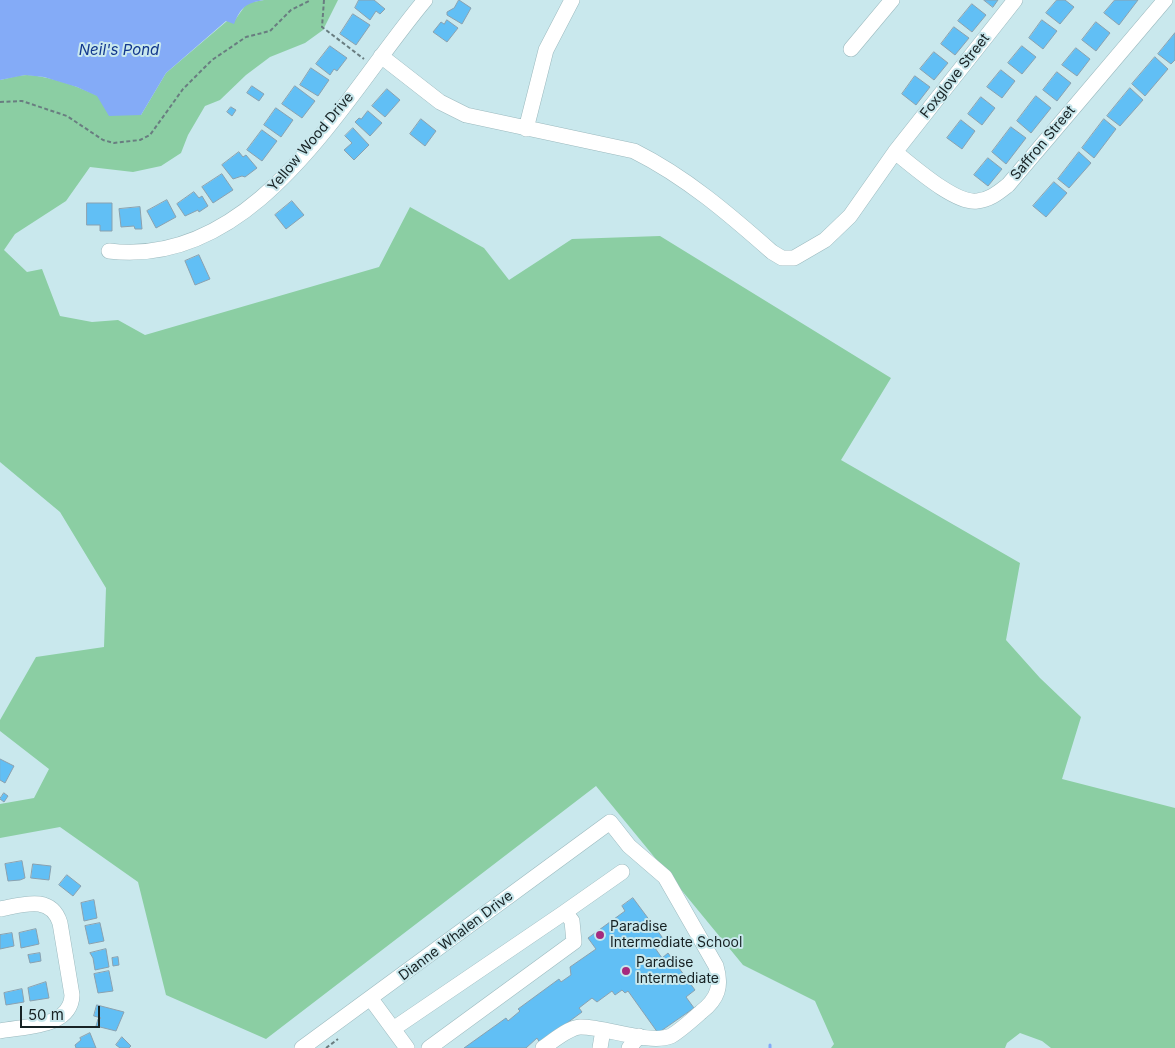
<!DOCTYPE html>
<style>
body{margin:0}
#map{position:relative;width:1175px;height:1048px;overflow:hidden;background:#c9e8ed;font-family:Inter,sans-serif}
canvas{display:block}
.scale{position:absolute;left:20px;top:1006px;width:80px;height:22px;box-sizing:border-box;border:2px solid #172224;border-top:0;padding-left:6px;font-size:15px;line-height:18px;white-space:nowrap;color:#172224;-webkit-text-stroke:4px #c9e8ed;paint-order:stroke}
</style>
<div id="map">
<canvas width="1175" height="1048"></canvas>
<div class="scale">50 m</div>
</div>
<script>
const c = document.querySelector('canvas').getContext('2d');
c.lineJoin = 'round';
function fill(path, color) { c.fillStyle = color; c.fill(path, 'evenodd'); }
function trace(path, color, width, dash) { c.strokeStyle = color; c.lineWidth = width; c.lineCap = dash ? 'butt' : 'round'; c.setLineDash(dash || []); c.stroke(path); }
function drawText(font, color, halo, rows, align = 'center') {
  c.font = font + ' Inter,sans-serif'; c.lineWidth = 4; c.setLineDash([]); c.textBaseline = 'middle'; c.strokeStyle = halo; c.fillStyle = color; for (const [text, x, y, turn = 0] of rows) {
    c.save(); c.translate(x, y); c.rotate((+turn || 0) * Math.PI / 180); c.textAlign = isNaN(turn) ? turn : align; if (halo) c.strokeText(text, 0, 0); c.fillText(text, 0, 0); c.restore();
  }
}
const green = new Path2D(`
 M264,0H338L323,30L305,43L270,57L246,75L220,100L205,106L188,135L181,153L161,166L133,172L90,167L66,201L15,234L4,250L27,272L42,269L60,316L92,322L118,320L145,335L379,267L410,207L484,248L509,280L572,239L660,236L891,378L841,460L1020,563L1006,640L1040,678L1081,717L1062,779L1175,808V1048H1051L1042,1041L1020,1033L1007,1043L1005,1048H831L834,1044L815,1001L743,965L596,786L266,1039L166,995L138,882L60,827L0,838V804L34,798L49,769L0,731V720L36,657L104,647L106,588L60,512L0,462V80C9,78 18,75 27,75C65,77 106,100 141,115L166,73L227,21L235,20L247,3Z`);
const water = new Path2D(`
 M0,0H264C246,3 241,7 234,24L226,21L166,73L141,115L109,116L97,96L77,87L44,77L25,75L0,80Z`);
const stream = new Path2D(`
 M770,1048V1045`);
const building = new Path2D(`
 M359,0H374L385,9L380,14L376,11L370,20L355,8Z
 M459,0L471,8L462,24L447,15V12L454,8Z
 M984,0H998L993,7Z
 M1057,0H1065L1074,7L1060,24L1046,13Z
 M1115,0H1138L1119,25L1104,13Z
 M972,4L986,15L972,32L958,21Z
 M353,14L370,25L356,45L340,34Z
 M447,20L458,28L447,42L433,32L441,22L444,24Z
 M1042,20L1057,31L1043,49L1029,38Z
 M1096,22L1110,33L1096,51L1082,40Z
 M954,27L969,38L955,55L941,44Z
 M1175,33V60L1171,64L1158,54Z
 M330,46L347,58L337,71L334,69L330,75L316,64Z
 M1022,46L1036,57L1022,74L1008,63Z
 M1076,48L1090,59L1077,76L1062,65Z
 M934,52L948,63L934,80L920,69Z
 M1155,57L1168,69L1145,96L1132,84Z
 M311,68L329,80L318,96L300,85Z
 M1001,70L1015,81L1002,98L987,87Z
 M1057,72L1071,83L1057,101L1043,90Z
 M915,76L930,87L916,105L902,94Z
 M252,86L264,94L259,101L247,93Z
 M295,86L315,101L302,118L282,104Z
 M1130,88L1143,100L1120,126L1107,116Z
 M387,89L400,100L385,117L372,106Z
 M1036,96L1051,108L1031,133L1017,121Z
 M981,97L995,108L982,125L968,114Z
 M231,107L236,110L232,116L227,112Z
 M276,108L293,120L281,137L264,125Z
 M368,111L382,123L370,136L355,122L359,118L361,119Z
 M421,119L436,131L425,146L410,134Z
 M1104,119L1116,129L1094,158L1082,148Z
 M961,120L975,131L962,149L947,138Z
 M1011,127L1026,138L1006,164L992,152Z
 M353,128L369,145L354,160L344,150L352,143L345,136Z
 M262,130L277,141L262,161L247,150Z
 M239,152L243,157L246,155L257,168L245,177L242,176L233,179L222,165Z
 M1079,152L1091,163L1069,188L1058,179Z
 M988,158L1002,169L988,186L974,175Z
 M222,174L233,190L213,203L202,187Z
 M1054,182L1067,193L1046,217L1033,206Z
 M194,192L199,198L202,196L208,206L199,212L198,210L185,216L177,204Z
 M167,200L176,217L156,228L147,211Z
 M292,201L304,215L286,229L275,215Z
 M87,203H112V231H100V225H87Z
 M140,207L142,229H135L134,226L121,227L119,209Z
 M199,255L210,279L195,285L185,261Z
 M0,759L14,766L5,783L0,780Z
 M4,793L8,796L4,802L0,799Z
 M22,861L25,878L20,880L8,881L5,864Z
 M33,864L51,866L49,880L31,878Z
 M67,875L81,886L73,896L59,885Z
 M633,898L665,941L655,948L662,958L668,953L695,990L686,997L694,1008L658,1033L628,991L625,993L622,990L615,995L612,991L597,1002L592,998L579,1008L582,1012L540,1043L537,1038L526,1048H464L506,1018L508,1021L520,1011L518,1009L559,979L561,982L571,975L570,967L596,949L588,938L625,911L622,906Z
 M94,900L97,918L84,921L81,903Z
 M100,923L104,941L89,944L85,926Z
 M36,929L39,944L21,948L19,933Z
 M12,933L14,946L0,949V935Z
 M106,949L109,967L95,970L93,958L90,953Z
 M40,953L41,961L30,963L28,955Z
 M118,957L119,965L113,966L112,958Z
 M109,971L113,991L98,993L94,974Z
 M46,982L49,998L30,1001L28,988Z
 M22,989L24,1002L6,1005L4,993Z
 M97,1005L124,1012L116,1031L96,1026L98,1019L101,1018L94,1016Z
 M90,1033L96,1048H76L75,1045L81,1040L80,1038Z
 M122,1037L131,1046L129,1048H120L116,1045Z`);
const path = new Path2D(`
 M324,0L322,27L364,59
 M0,102L22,101L67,116L103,140L114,143L140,140L150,135L183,89L212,60L246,37L270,31L291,10L311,0
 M326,1048L338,1039`);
const minor = new Path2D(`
 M851,49L892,0
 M381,56L440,102L466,115L634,151C686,177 729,214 772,252L782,258H794L825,240L850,216L895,152L1015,0
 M526,129L546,50L572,0
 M895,152C913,166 955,204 977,201C990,200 999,192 1008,185L1165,0
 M109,251C257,269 344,96 425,0
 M0,909C22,905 51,894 60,923L72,995C71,1028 24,1026 0,1031
 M371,999L407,1048
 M393,1029L565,912
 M302,1048L610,822L629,846L665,877L716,966C722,986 718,999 701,1012C692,1020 681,1030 671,1036C650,1045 603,1026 580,1027C568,1028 553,1041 543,1048
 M429,1048L574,942L572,921L565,912L622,872
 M600,1048L603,1030
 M629,1048L639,1036`);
const markers = [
 [600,935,5,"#a52a7e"],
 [626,971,5,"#a52a7e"]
];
const streetNames = [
 ["Foxglove Street",955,76,-52],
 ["Yellow Wood Drive",311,142,-50],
 ["Saffron Street",1043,143,-50],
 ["Dianne Whalen Drive",456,936,-37]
];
const poiNames = [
 ["Paradise",610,927],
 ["Intermediate School",610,943],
 ["Paradise",636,963],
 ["Intermediate",636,979]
];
const waterNames = [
 ["Neil's Pond",119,50]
];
fill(green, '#8bcea3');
fill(water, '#84abf7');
trace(stream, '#84abf7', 3);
fill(building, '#61bff5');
trace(building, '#8aa1af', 1);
trace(minor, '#9bb9be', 16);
trace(path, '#697d80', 2, [4, 2.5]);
trace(minor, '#fff', 15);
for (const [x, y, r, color] of markers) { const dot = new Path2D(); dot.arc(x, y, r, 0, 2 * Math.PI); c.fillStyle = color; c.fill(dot); trace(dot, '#c9e8ed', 2); }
drawText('14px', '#172224', '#c9e8ed', streetNames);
drawText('14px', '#172224', '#c9e8ed', poiNames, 'left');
drawText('italic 15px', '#12388e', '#c9e8ed', waterNames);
</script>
